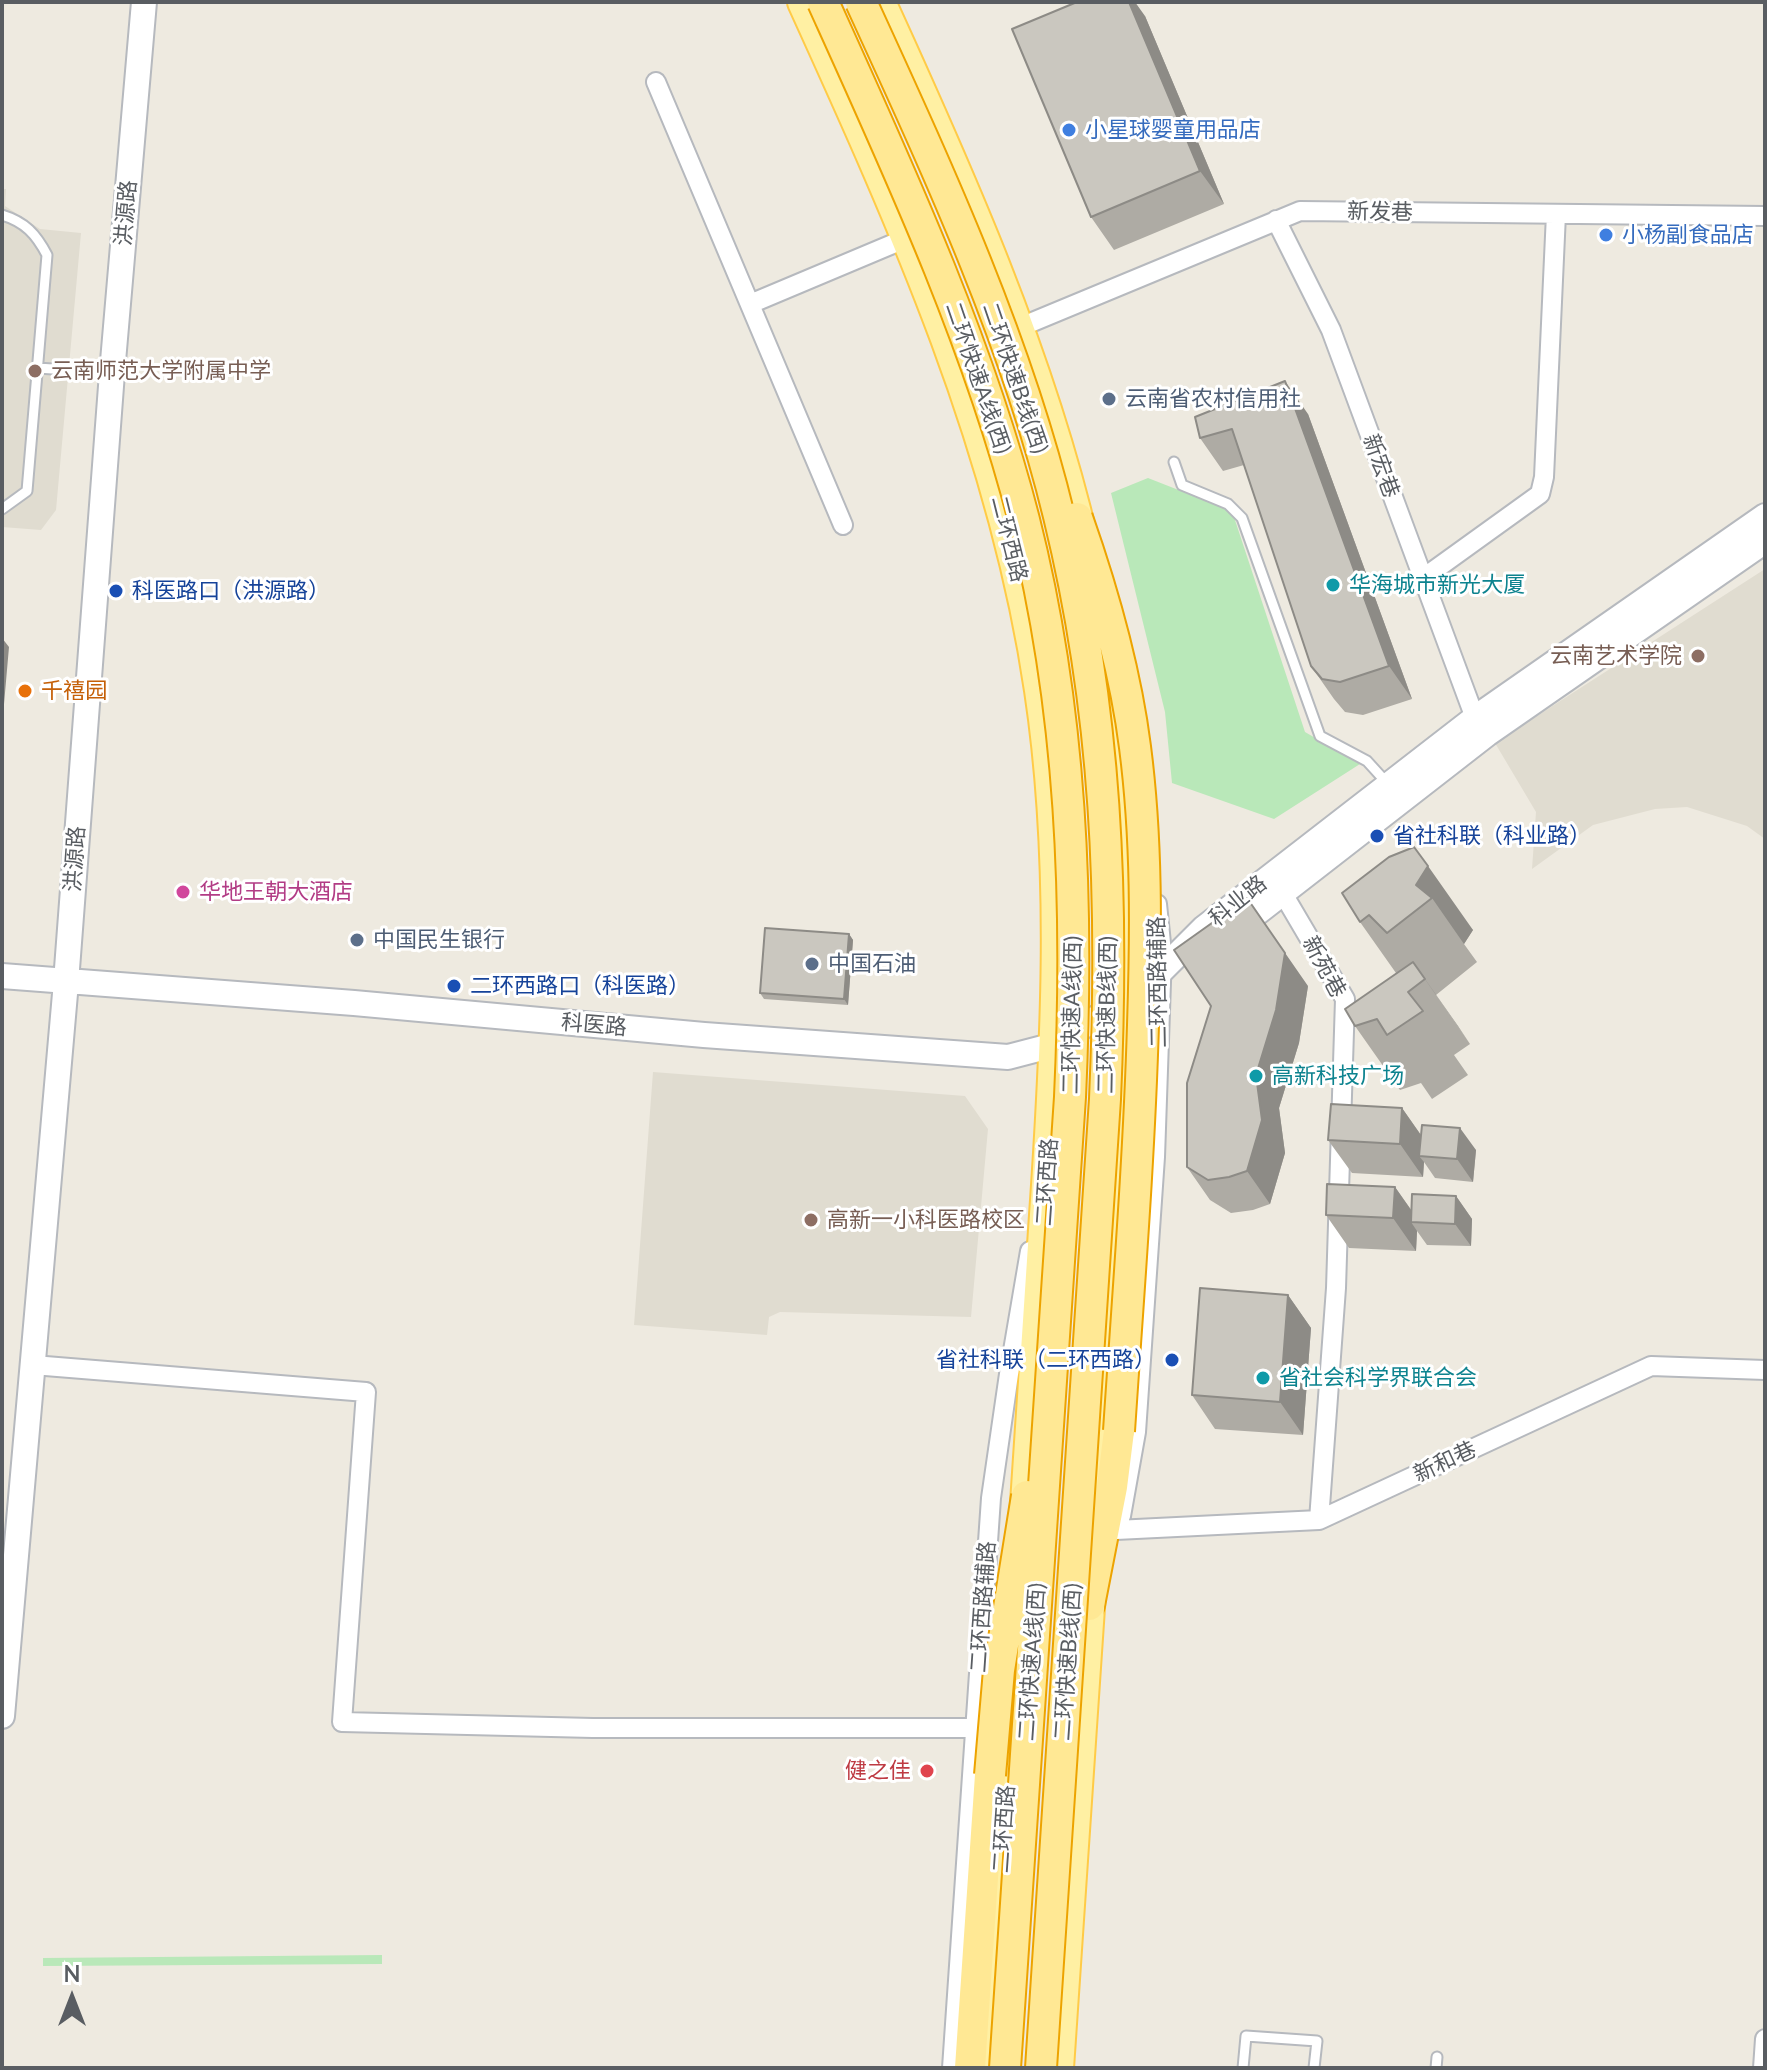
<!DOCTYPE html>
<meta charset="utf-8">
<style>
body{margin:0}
#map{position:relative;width:1767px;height:2070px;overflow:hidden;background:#eeeae0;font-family:Lato,sans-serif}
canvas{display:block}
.frame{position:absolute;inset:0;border:4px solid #595d62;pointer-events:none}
.north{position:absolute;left:32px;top:1958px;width:80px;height:80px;-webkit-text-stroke:6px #fff;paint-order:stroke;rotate:0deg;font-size:22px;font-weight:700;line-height:32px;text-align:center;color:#595d62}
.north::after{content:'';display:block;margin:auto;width:28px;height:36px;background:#595d62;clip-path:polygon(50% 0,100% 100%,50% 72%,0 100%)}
</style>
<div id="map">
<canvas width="1767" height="2070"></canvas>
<div class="frame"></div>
<div class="north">N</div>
</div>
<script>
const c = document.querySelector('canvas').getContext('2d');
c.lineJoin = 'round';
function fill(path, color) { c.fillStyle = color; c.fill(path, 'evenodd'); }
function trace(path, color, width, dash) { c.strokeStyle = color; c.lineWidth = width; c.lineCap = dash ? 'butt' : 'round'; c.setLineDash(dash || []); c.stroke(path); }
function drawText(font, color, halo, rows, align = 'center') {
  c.font = font + ' Lato,"Noto Sans SC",sans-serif'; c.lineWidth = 6; c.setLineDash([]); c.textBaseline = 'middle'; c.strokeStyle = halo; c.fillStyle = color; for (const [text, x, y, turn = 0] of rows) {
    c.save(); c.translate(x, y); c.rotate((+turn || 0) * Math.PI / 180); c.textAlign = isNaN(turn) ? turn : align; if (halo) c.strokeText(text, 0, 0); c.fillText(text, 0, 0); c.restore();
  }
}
const education = new Path2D(`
 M2,189H6L5,206L40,229L81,233L56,510L41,530L2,527Z
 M1765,569V839L1747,826L1687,807L1655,809L1593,825L1532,869L1536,812L1495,743Z
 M653,1072L965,1096L988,1129L971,1317L780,1312L769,1317L767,1335L634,1325Z`);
const green = new Path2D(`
 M1148,478L1232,511L1305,732L1360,764L1274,819L1172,783L1165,712L1111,493Z
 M382,1955V1964L43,1966V1958Z`);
const service = new Path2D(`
 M2,215C25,222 36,234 47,255L27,491L2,509
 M38,368L110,373
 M1174,462L1182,485L1228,504L1242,518L1320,736L1367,761L1387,783
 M1243,2068L1246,2036L1317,2041L1314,2068
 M1436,2068L1437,2057`);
const minor = new Path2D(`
 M656,82L843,525
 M1276,220L1331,330L1475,718
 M750,304L907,238
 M1018,328L1300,211L1765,216
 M1422,579L1540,494L1544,477L1556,214
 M1282,892L1345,999L1336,1288L1319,1520
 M33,1365L366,1392L342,1722L593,1728H975
 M1121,1516L1136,1432L1155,1157L1162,953L1157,904
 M1116,1530L1319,1520L1651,1366L1765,1370
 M952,2068L991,1498L1009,1374L1030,1251
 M1763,2068L1765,2039`);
const tertiary = new Path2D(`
 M1231,933L1487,734L1765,541
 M2,976L354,1003L704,1035L1008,1057L1054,1045L1126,999L1162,970L1204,928L1475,718L1765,516
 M2,1716L66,982L112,373L144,2`);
const primary = new Path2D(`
 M803,2C904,224 1004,447 1040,690C1066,863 1057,1040 1045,1215C1038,1316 1031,1418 1025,1520
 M880,2C960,177 1039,354 1083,542
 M1095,1522C1114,1236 1150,945 1106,660
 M988,2068L1017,1628
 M1058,2068L1091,1578`);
const trunk = new Path2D(`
 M1089,1605L1112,1487L1119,1431
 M970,2068L990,1775`);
const trunkBridge = new Path2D(`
 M823,2C899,170 978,341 1024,520C1072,710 1079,903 1070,1097L1005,2068
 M861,2C937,168 1016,338 1059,516C1107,712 1114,898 1105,1099L1041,2068
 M1077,518C1103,592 1125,668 1135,747C1147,839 1146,933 1143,1025C1139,1161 1128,1296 1119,1431
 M990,1775L999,1670L1027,1496`);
const wall = new Path2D(`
 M1145,16L1224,204L1114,250L1091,217Z
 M1308,414L1412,699L1363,715L1345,712L1334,699L1311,666L1244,465L1223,471L1200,438L1195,417Z
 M1389,857L1473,930L1464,944L1477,962L1436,995L1470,1044L1454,1055L1468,1075L1432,1099L1421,1083L1400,1090L1355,1026L1396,973L1360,922Z
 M849,934L853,940L848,1005L764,999L760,993Z
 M1308,986L1299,1043L1279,1108L1285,1153L1270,1204L1253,1210L1231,1213L1210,1200L1187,1167Z
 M1402,1108L1421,1135L1476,1150L1473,1182L1435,1178L1424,1162L1423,1177L1352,1173L1328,1140Z
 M1395,1187L1412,1211L1456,1196L1472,1219L1471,1246L1427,1245L1417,1231L1416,1251L1349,1248L1326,1215Z
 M1288,1295L1311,1328L1303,1435L1215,1429L1192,1395Z`);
const shadedWall = new Path2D(`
 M1129,2H1135L1145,16L1224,204L1200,171Z
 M1285,381L1308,414L1412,699L1389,666Z
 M2,638L9,647L2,727Z
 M1428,866L1473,930L1464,944L1432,898L1416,885Z
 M1247,898L1308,986L1299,1043L1279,1108L1285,1153L1270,1204L1247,1171L1256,1075Z
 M849,934L853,940L848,1005L844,999Z
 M1413,962L1458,1026L1470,1044Z
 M1402,1108L1425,1141L1419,1156L1424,1162L1423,1177L1400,1144Z
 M1460,1128L1476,1150L1473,1182L1457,1159Z
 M1395,1187L1418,1220L1411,1222L1417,1231L1416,1251L1393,1218Z
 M1456,1196L1472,1219L1471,1246L1455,1224Z
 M1288,1295L1311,1328L1303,1435L1280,1402Z`);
const building = new Path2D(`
 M1077,2H1129L1200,171L1091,217L1012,29Z
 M1285,381L1389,666L1340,682L1322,679L1311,666L1232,429L1200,438L1195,417Z
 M1414,847L1428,866L1416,885L1432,898L1387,933L1369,915L1360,922L1342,893L1389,857Z
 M1247,898L1285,953L1276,1010L1256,1075L1262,1120L1247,1171L1229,1177L1208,1180L1187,1167V1083L1211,1006L1174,950Z
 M765,928L849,934L844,999L760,993Z
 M1413,962L1425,979L1408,992L1423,1011L1387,1035L1377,1019L1355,1026L1345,1009Z
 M1331,1104L1402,1108L1400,1144L1328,1140Z
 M1422,1125L1460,1128L1457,1159L1419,1156Z
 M1327,1184L1395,1187L1393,1218L1326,1215Z
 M1412,1194L1456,1196L1455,1224L1411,1222Z
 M1200,1288L1288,1295L1280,1402L1192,1395Z`);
const markers = [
 [1069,130,8,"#3f7fe0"],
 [1606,235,8,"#3f7fe0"],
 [35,371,8,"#8d6e63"],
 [1109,399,8,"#5c6f8a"],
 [1333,585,8,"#0f9aa8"],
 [116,591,8,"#1a4fb4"],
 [1698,656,8,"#8d6e63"],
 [25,691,8,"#e8710a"],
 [1377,836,8,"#1a4fb4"],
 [183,892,8,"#d1479c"],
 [357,940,8,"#5c6f8a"],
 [812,964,8,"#5c6f8a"],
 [454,986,8,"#1a4fb4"],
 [1256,1076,8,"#0f9aa8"],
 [811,1220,8,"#8d6e63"],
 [1172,1360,8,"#1a4fb4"],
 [1263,1378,8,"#0f9aa8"],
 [927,1771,8,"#e0444e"]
];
const shopNames = [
 ["小星球婴童用品店",1085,130],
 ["小杨副食品店",1622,235]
];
const streetNames = [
 ["新发巷",1380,212,1],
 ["洪源路",126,213,-85],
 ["二环快速A线(西)",978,378,71],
 ["二环快速B线(西)",1015,378,71],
 ["新宏巷",1381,466,70],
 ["二环西路",1009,539,76],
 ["洪源路",75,859,-86],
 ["科业路",1238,901,-39],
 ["新苑巷",1324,967,62],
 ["二环西路辅路",1158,982,-91],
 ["二环快速A线(西)",1072,1015,-89],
 ["二环快速B线(西)",1107,1015,-89],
 ["科医路",594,1025,5],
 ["二环西路",1047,1182,-86],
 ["新和巷",1445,1462,-25],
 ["二环西路辅路",983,1607,-86],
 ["二环快速A线(西)",1032,1662,-86],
 ["二环快速B线(西)",1068,1662,-86],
 ["二环西路",1004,1829,-86]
];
const educationNames = [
 ["云南师范大学附属中学",51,371],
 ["云南艺术学院",1682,656,"right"],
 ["高新一小科医路校区",827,1220]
];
const serviceNames = [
 ["云南省农村信用社",1125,399],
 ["中国民生银行",373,940],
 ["中国石油",828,964]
];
const cultureNames = [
 ["华海城市新光大厦",1349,585],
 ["高新科技广场",1272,1076],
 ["省社会科学界联合会",1279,1378]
];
const transitNames = [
 ["科医路口（洪源路）",132,591],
 ["省社科联（科业路）",1393,836],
 ["二环西路口（科医路）",470,986],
 ["省社科联（二环西路）",1156,1360,"right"]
];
const foodNames = [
 ["千禧园",41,691]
];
const hotelNames = [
 ["华地王朝大酒店",199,892]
];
const healthNames = [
 ["健之佳",911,1771]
];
fill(education, '#e0dcd0');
fill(green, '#b9e8b9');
trace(service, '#b6b9be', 13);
trace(minor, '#b6b9be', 22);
trace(tertiary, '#b6b9be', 28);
trace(primary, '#ffcb47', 34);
trace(trunk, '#eda300', 34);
trace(service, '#fff', 9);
trace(minor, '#fff', 18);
trace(tertiary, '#fff', 24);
trace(primary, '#fff0a3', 30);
trace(trunk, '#ffe894', 30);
trace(trunkBridge, '#eda300', 34, []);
trace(trunkBridge, '#ffe894', 30);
fill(wall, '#aeaba4');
fill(shadedWall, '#8d8b86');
fill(building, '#cac7bf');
trace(building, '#8d8b86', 2);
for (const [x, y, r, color] of markers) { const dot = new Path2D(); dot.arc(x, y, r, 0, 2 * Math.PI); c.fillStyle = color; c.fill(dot); trace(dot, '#fff', 3); }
drawText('22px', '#366cbe', '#fff', shopNames, 'left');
drawText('22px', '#595d62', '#fff', streetNames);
drawText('22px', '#785e54', '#fff', educationNames, 'left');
drawText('22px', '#4e5e75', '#fff', serviceNames, 'left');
drawText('22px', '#0d838f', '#fff', cultureNames, 'left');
drawText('22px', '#164399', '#fff', transitNames, 'left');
drawText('22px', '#c56008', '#fff', foodNames, 'left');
drawText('22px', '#b23c85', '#fff', hotelNames, 'left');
drawText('22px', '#be3a42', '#fff', healthNames, 'right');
</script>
